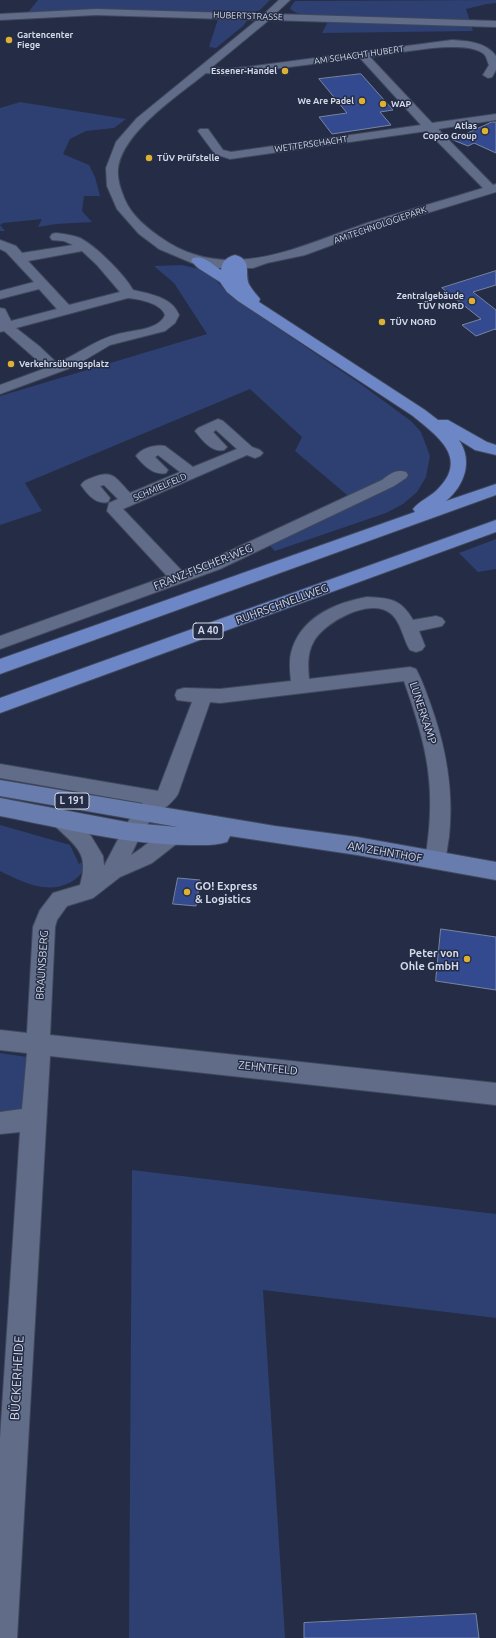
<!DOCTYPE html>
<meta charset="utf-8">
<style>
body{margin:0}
canvas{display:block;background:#242d45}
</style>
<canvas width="496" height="1638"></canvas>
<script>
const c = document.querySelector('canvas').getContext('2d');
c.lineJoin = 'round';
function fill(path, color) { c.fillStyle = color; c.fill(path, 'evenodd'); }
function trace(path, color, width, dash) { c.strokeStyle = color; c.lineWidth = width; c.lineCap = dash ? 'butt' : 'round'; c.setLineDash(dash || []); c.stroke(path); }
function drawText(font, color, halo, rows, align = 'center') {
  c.font = font + ' Ubuntu,sans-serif'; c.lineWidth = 3; c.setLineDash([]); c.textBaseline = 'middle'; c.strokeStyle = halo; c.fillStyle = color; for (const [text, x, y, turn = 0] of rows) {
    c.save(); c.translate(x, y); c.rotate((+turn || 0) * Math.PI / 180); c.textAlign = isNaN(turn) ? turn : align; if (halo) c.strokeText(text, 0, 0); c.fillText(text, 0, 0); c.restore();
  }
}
const green = new Path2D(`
 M38,0H270L260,10L254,12L243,26L216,48L209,47L220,13L26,15Z
 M496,0V3L487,4L466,9L473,31L322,33L331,16C319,15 297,18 290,8L295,1Z
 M20,102L126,119L114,128L86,131L70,139L63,154L89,165L95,177L100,196H84L82,211L92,222L56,224L38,227L42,219L3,223L0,225L5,231H0V108Z
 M182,265L207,271L233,298L362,385L411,421L421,432L430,456L426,477L417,492L403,504L386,513L275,551L267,543L353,500L295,451L302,437L250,389L25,483L42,511L0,525V396L207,334L174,283L154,266Z
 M496,539V569L478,572L459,553Z
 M0,825L70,845L79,864L86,860C85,870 80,877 71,882C47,895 22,882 0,871Z
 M0,1053L27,1057L22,1115L0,1118Z
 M132,1170L496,1214V1318L263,1290L285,1638H129Z`);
const building = new Path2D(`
 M361,74L393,110L380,112L391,125L332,134L319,117L347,113L319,79Z
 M492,122H496V153L474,143L468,146L453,140Z
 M496,271V285L473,292L496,310V330L495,329L476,336L462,325L481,319L442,288Z
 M178,878L200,880L196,906L173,904Z
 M441,929L496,937V990L436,981Z
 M476,1614L479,1638H304V1623Z`);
const minor = new Path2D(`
 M279,0H290L275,14L496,21V27L269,20L212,67L226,69L247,67L452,40C468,41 486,42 496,56V70L492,77L488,78L483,75L489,65C487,61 487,57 484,54C465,38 395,54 370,57L432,123L496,114V120L438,129L493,185L496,184V192L378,228L305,255L267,263L253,268H218L192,263L159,249L139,234L117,209L107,186L106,168L116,142L137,118L257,20L96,15L0,20V14L96,9L264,14ZM360,58L421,125L231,152L223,150L208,129H200L198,131L215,154L230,159L427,131L483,188C445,200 407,210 370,222C301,245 228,286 160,237C147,228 132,216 125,200C121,190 117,180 118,169C122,132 179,95 206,73L226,75Z
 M56,233C64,234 72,235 80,238C96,246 125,275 133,290C150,294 172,297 179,315L175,323L165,331L110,345L73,367L0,394V385L46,368L4,331L0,332V308L5,309L11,321L57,309L39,289L0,299V291L34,282L6,252L0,249V240L16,246L22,253L73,245L64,241L52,240L50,237L52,234ZM82,251L97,265L120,292L69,305L28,261ZM128,298C139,299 161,303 165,315C159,330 133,330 118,334C94,340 79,354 57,363L39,346L16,328Z
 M218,419L223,421L252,447L260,450L263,453L260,456L255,458L247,455L123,509L182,571L208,561L382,480C390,474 396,469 406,472L408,475L406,478L394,486L220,569L0,649V636L167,576L107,511L109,503L118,499L104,485L100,486L110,498L108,502C96,505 87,494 81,485C84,480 89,479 94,477C114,469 117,480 130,493L180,472L158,455L155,457L168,470L166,473C154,476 143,465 136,456C141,448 157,444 165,446L193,467L237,449L216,430L213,432L227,447L224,450C212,453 202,440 195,431L198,428Z
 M367,597C390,598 401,599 413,620L436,616L442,618L445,622L442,626L419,631L425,646L422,650L416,652L410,650C403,639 401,621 390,613C370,597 322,623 313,643C307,654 308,667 309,679L410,667L416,669C422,680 426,692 430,703C446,747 454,790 449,837C447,847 447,858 442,867L435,869L428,867L425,861C437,789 428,749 404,681L220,703L210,702L178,794C172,804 161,810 153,818C143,827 137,843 131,855C141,850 162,830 170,829C173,828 176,829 179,830L182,836L179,842L152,863L120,877L93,898L67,906L57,920L55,927L50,1035L496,1083V1105L50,1056L17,1638H0V1439L20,1132L0,1134V1112L22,1109L27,1053L0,1050V1030L27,1033L33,927L40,910L53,893L80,885C90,852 75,846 54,825L51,819L54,813L61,811L68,813L91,836L103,856L104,866L125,826L138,807L143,803L0,778V764L158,791L192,702L177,700L175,695L177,690L184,688L220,689L291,681C290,672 289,662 291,653C300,618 334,603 367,597Z`);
const major = new Path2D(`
 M0,780L275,826L357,837L496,862V880L357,855L230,836L227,842C215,846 203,845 190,845C126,845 63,828 0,816V798L132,823L178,827L0,796Z`);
const highway = new Path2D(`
 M235,255C254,260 243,275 250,286C253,291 257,295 260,299L259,302L425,410L438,420H448L487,442L496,445V455L475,450L459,440C473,461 465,485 446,501L496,484V495L0,674V659L415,512L413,509C419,501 430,497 437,490C470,458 437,436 413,416L238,301L227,292L220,282L198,268L191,261L193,258C203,255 212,264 221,270C222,261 227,257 235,255Z
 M496,520V532L0,713V698Z`);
const markers = [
 [9,40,4,"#dfb133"],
 [285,71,4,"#dfb133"],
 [362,101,4,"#dfb133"],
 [383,104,4,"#dfb133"],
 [485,131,4,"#dfb133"],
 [149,158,4,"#dfb133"],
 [472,301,4,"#dfb133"],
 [382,322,4,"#dfb133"],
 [11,364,4,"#dfb133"],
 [187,892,4,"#dfb133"],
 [467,959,4,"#dfb133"]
];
const farStreetnames = [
 ["HUBERTSTRASSE",248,16,2],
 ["AM SCHACHT HUBERT",359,55,-8],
 ["WETTERSCHACHT",311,144,-8],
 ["AM TECHNOLOGIEPARK",380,225,-19],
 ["SCHMIELFELD",160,487,-23]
];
const farPoinames = [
 ["Gartencenter",17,35],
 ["Fiege",17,45],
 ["Essener-Handel",277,71,"right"],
 ["We Are Padel",354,101,"right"],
 ["WAP",391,104],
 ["Atlas",477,126,"right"],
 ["Copco Group",477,136,"right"],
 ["TÜV Prüfstelle",157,158],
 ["Zentralgebäude",464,296,"right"],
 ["TÜV NORD",464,306,"right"],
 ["TÜV NORD",390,322],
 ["Verkehrsübungsplatz",19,364]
];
const shields = [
 [208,631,30],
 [72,801,34]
];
const shieldNames = [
 ["A 40",208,631],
 ["L 191",72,801]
];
const streetNames = [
 ["FRANZ-FISCHER-WEG",203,567,-22],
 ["RUHRSCHNELLWEG",282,604,-20],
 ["LUNERKAMP",423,713,72],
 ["AM ZEHNTHOF",385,852,10],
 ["BRAUNSBERG",42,965,-86],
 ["ZEHNTFELD",268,1068,6]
];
const poiNames = [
 ["GO! Express",195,886],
 ["& Logistics",195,899],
 ["Peter von",459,953,"right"],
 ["Ohle GmbH",459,966,"right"]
];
const nearStreetnames = [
 ["BÜCKERHEIDE",17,1378,-87]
];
fill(green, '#2e3f71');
fill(building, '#334a90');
trace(building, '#7884a0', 1);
trace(minor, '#40485c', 2);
trace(major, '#40485c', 2);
trace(highway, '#40485c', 2);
fill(minor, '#616d88');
fill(major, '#687cad');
fill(highway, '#6d86c6');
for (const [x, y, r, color] of markers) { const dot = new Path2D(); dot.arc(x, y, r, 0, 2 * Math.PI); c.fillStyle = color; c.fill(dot); trace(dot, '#242d45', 1.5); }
drawText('9px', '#d3d9e9', '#242d45', farStreetnames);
drawText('bold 9px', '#d3d9e9', '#242d45', farPoinames, 'left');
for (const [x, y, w] of shields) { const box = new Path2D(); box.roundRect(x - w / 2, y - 8, w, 16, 3); c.fillStyle = '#242d45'; c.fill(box); trace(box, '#d3d9e9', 1); }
drawText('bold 10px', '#d3d9e9', null, shieldNames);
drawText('11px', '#d3d9e9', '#242d45', streetNames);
drawText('bold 11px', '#d3d9e9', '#242d45', poiNames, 'left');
drawText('13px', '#d3d9e9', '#242d45', nearStreetnames);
</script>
